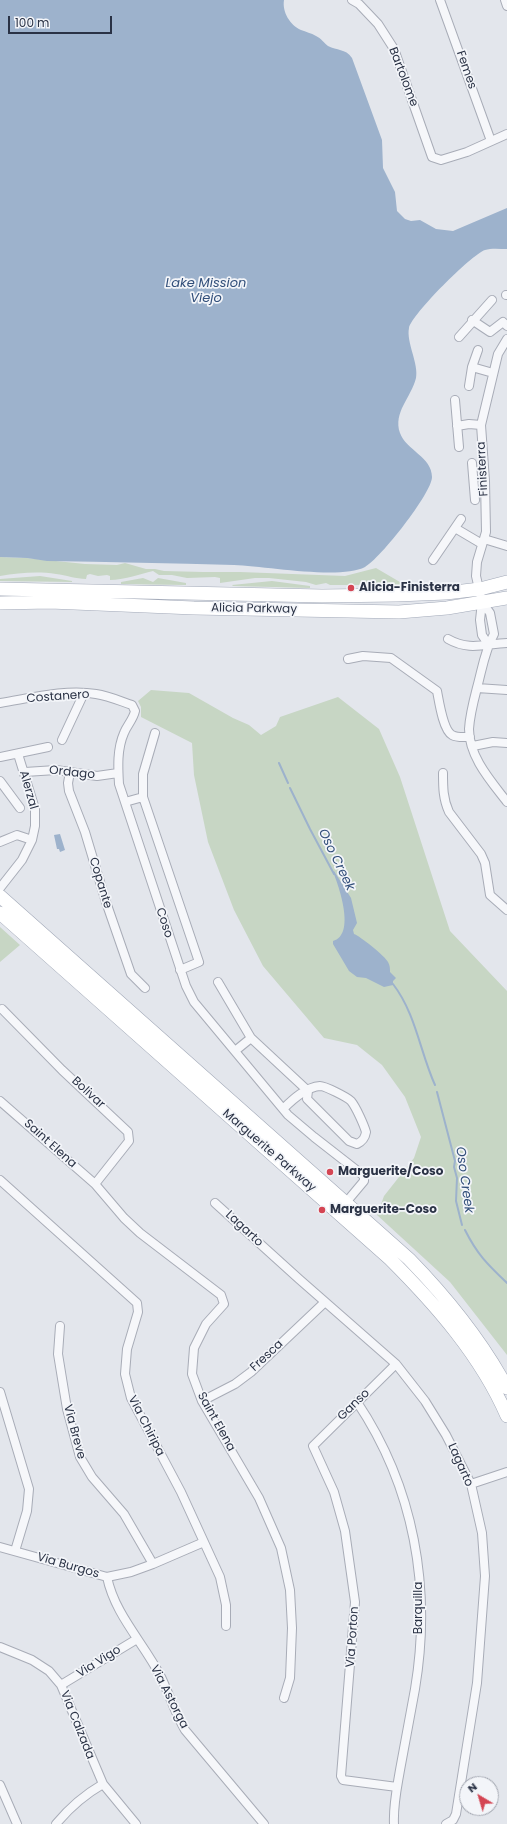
<!DOCTYPE html>
<style>
body{margin:0}
#map{position:relative;width:507px;height:1824px;overflow:hidden;background:#e3e6ec;font-family:Poppins,sans-serif}
canvas{display:block}
.north{position:absolute;left:459px;top:1776px;width:40px;height:40px;box-sizing:border-box;background:#f3f5f9;border:1px solid #a3a7b1;border-radius:50%;rotate:322deg;font-size:11px;font-weight:700;line-height:16px;text-align:center;color:#2a3245}
.north::after{content:'';display:block;margin:auto;width:14px;height:18px;background:#d44553;clip-path:polygon(50% 0,100% 100%,50% 72%,0 100%)}
.scale{position:absolute;left:8px;top:16px;width:104px;height:18px;box-sizing:border-box;border:2px solid #2a3245;border-top:0;padding-left:5px;font-size:12px;line-height:14px;white-space:nowrap;color:#2a3245;-webkit-text-stroke:3px #f3f5f9;paint-order:stroke}
</style>
<div id="map">
<canvas width="507" height="1824"></canvas>
<div class="north">N</div>
<div class="scale">100 m</div>
</div>
<script>
const c = document.querySelector('canvas').getContext('2d');
c.lineJoin = 'round';
function fill(path, color) { c.fillStyle = color; c.fill(path, 'evenodd'); }
function trace(path, color, width, dash) { c.strokeStyle = color; c.lineWidth = width; c.lineCap = dash ? 'butt' : 'round'; c.setLineDash(dash || []); c.stroke(path); }
function drawText(font, color, halo, rows, align = 'center') {
  c.font = font + ' Poppins,sans-serif'; c.lineWidth = 3.5; c.setLineDash([]); c.textBaseline = 'middle'; c.strokeStyle = halo; c.fillStyle = color; for (const [text, x, y, turn = 0] of rows) {
    c.save(); c.translate(x, y); c.rotate((+turn || 0) * Math.PI / 180); c.textAlign = isNaN(turn) ? turn : align; if (halo) c.strokeText(text, 0, 0); c.fillText(text, 0, 0); c.restore();
  }
}
const green = new Path2D(`
 M0,557L27,558L85,564L117,565L125,563L146,569H155L164,571L203,572H240L345,576L376,568L405,585H330L326,583L316,585L306,582L269,578H255L220,583V578L215,577L187,578L172,575H159L153,571C140,574 123,580 110,580V576L107,575L98,576L90,574L87,575L86,579C76,579 66,575 56,574C37,571 19,573 0,576Z
 M40,576L72,581V582L0,581V579Z
 M143,578L153,582L158,578L186,583V585L121,584V582Z
 M272,581L310,586V588L233,586L232,585Z
 M151,690L189,693L233,718L249,725L261,735L276,726L280,717L338,697L379,729L400,777L450,931L507,991V1355L450,1282L377,1215L384,1196L414,1158L421,1137L405,1097L382,1065L357,1045L324,1038L263,966L234,910L208,842L194,775L192,743L141,717V707L138,701Z
 M0,927L20,945L0,962Z`);
const water = new Path2D(`
 M0,0H284C282,12 290,25 301,30C306,32 311,33 316,36C321,38 324,43 328,46C337,51 345,48 352,58L382,140L383,168L395,192L397,211L405,219L411,221L420,220L436,229L453,231L507,208V249C500,249 491,248 485,250C471,255 412,314 409,328C406,342 419,364 416,378C411,398 393,412 400,433C406,450 432,457 432,477C432,493 380,559 365,567C340,580 265,566 234,565C172,563 109,562 47,561L27,558L0,557Z
 M60,834L65,850L60,852L59,849H57L54,835Z
 M334,871L351,898L357,923L353,930L354,934C360,936 385,956 388,962C390,965 390,969 390,972L396,978L393,981V985L384,987L366,978L357,977L349,971L333,944V941C356,935 339,886 333,872Z`);
const stream = new Path2D(`
 M279,763L288,783
 M290,788L310,829L334,874
 M393,984C416,1014 420,1052 435,1085
 M437,1092L455,1161L454,1167L457,1178L456,1201L462,1225
 M465,1230C477,1254 487,1264 507,1283`);
const street = new Path2D(`
 M352,0L359,4L378,24L394,49L432,157L441,160L467,152L507,134
 M440,0L491,141
 M505,0L507,6
 M506,295H507
 M472,320L490,332L503,322L507,326
 M459,337L492,300
 M472,367L493,373
 M469,386L472,367L478,350
 M455,400L459,447
 M457,426L469,424L481,425
 M472,463L475,500
 M455,528L482,544
 M484,539L507,546
 M433,560L461,519
 M482,602L490,613L494,634C486,648 483,664 479,680C475,696 470,712 469,729C469,757 491,781 507,802
 M448,639C469,651 484,644 507,643
 M488,644L482,635L480,620L482,602L476,576L477,562L486,532L485,481L481,425L498,354L507,339
 M348,659L363,656L391,658L437,691C439,701 443,730 452,735C457,738 464,737 470,737
 M477,688L507,690
 M0,703C31,698 65,689 96,694C109,696 120,701 132,705L135,711C133,720 127,725 124,733C117,749 118,767 119,784L186,986L194,1002L288,1115L314,1137L364,1176V1181L343,1206
 M155,733L143,774V797L199,962L180,970
 M62,740L84,693
 M473,746L493,742L507,743
 M0,757L48,747
 M25,772L56,770L97,776L118,773
 M70,772L68,783L69,791L85,832L106,902L131,974L145,988
 M443,773C443,787 443,799 449,812L481,854L485,863L490,895L507,910
 M0,781L20,808
 M125,802L143,797
 M0,842L17,835L32,840
 M0,888L22,860L32,840L35,826V809L18,754
 M218,982L251,1038L308,1091
 M2,1009L62,1070L128,1132L129,1141L95,1184
 M235,1051L251,1038
 M0,1101L95,1184L124,1218L140,1233L221,1295L224,1304L206,1324L194,1348L192,1374L202,1401L259,1498L281,1548L290,1590L292,1628L290,1678L284,1698
 M283,1109C293,1099 306,1087 320,1086C325,1086 347,1097 351,1101C356,1107 364,1125 366,1132C365,1138 363,1141 357,1144L349,1141L307,1099L308,1091
 M0,1180L137,1303L138,1312L127,1349L125,1374L131,1398L181,1492L220,1577L226,1605V1626
 M215,1203L299,1279L396,1364L425,1401L446,1435L471,1484L482,1533L485,1576L477,1683L456,1814L453,1820L446,1824
 M60,1326L58,1354L67,1409L80,1457L92,1477L124,1514L153,1564
 M396,1364L313,1446L334,1492L345,1531L355,1602L341,1776L343,1780L397,1787
 M0,1392L29,1489L27,1511L15,1551
 M202,1401L235,1384L251,1372L325,1302
 M357,1402C414,1487 432,1588 415,1689C410,1716 405,1743 400,1770C397,1788 393,1805 394,1824
 M471,1484L507,1472
 M0,1547L107,1577L131,1572L153,1564L204,1542
 M107,1577C115,1615 143,1642 161,1677C169,1694 175,1713 185,1730L264,1824
 M0,1647L32,1660L49,1671L61,1685L103,1784L136,1824
 M61,1685L137,1639
 M0,1785L17,1824
 M56,1824C70,1807 84,1795 103,1784`);
const primary = new Path2D(`
 M0,589L322,596L397,595L446,593L480,589L507,582
 M0,603L50,602L194,608L399,612L447,608L507,598
 M0,896L409,1259C447,1298 481,1340 507,1388
 M0,913L390,1259C436,1305 481,1356 507,1416`);
const markers = [
 [351,588,4,"#d44553"],
 [330,1172,4,"#d44553"],
 [322,1210,4,"#d44553"]
];
const streetNames = [
 ["Femes",466,70,71],
 ["Bartolome",403,77,69],
 ["Finisterra",483,469,-93],
 ["Alicia Parkway",254,609,1],
 ["Costanero",58,697,-4],
 ["Ordago",72,773,6],
 ["Alerzal",28,790,74],
 ["Copante",100,883,73],
 ["Coso",164,923,72],
 ["Bolivar",88,1093,43],
 ["Saint Elena",50,1144,42],
 ["Marguerite Parkway",269,1151,41],
 ["Lagarto",244,1229,43],
 ["Fresca",267,1356,-43],
 ["Ganso",354,1405,-44],
 ["Saint Elena",216,1422,61],
 ["Via Chiripa",146,1426,63],
 ["Via Breve",74,1432,75],
 ["Lagarto",460,1465,66],
 ["Via Burgos",68,1566,16],
 ["Barquilla",419,1608,-90],
 ["Via Porton",353,1637,-86],
 ["Via Vigo",99,1662,-32],
 ["Via Astorga",169,1697,63],
 ["Via Calzada",77,1725,68]
];
const poiNames = [
 ["Alicia-Finisterra",359,588],
 ["Marguerite/Coso",338,1172],
 ["Marguerite-Coso",330,1210]
];
const waterNames = [
 ["Lake Mission",206,284],
 ["Viejo",206,299],
 ["Oso Creek",336,860,64],
 ["Oso Creek",464,1180,82]
];
fill(green, '#c7d6c4');
fill(water, '#9db2cc');
trace(stream, '#9db2cc', 2);
trace(street, '#a8acb7', 10);
trace(primary, '#a2a9b8', 14);
trace(street, '#f6f7fa', 8);
trace(primary, '#fff', 13);
for (const [x, y, r, color] of markers) { const dot = new Path2D(); dot.arc(x, y, r, 0, 2 * Math.PI); c.fillStyle = color; c.fill(dot); trace(dot, '#f3f5f9', 1.5); }
drawText('12px', '#2a3245', '#f3f5f9', streetNames);
drawText('bold 12px', '#2a3245', '#f3f5f9', poiNames, 'left');
drawText('italic 13px', '#324f7a', '#f3f5f9', waterNames);
</script>
